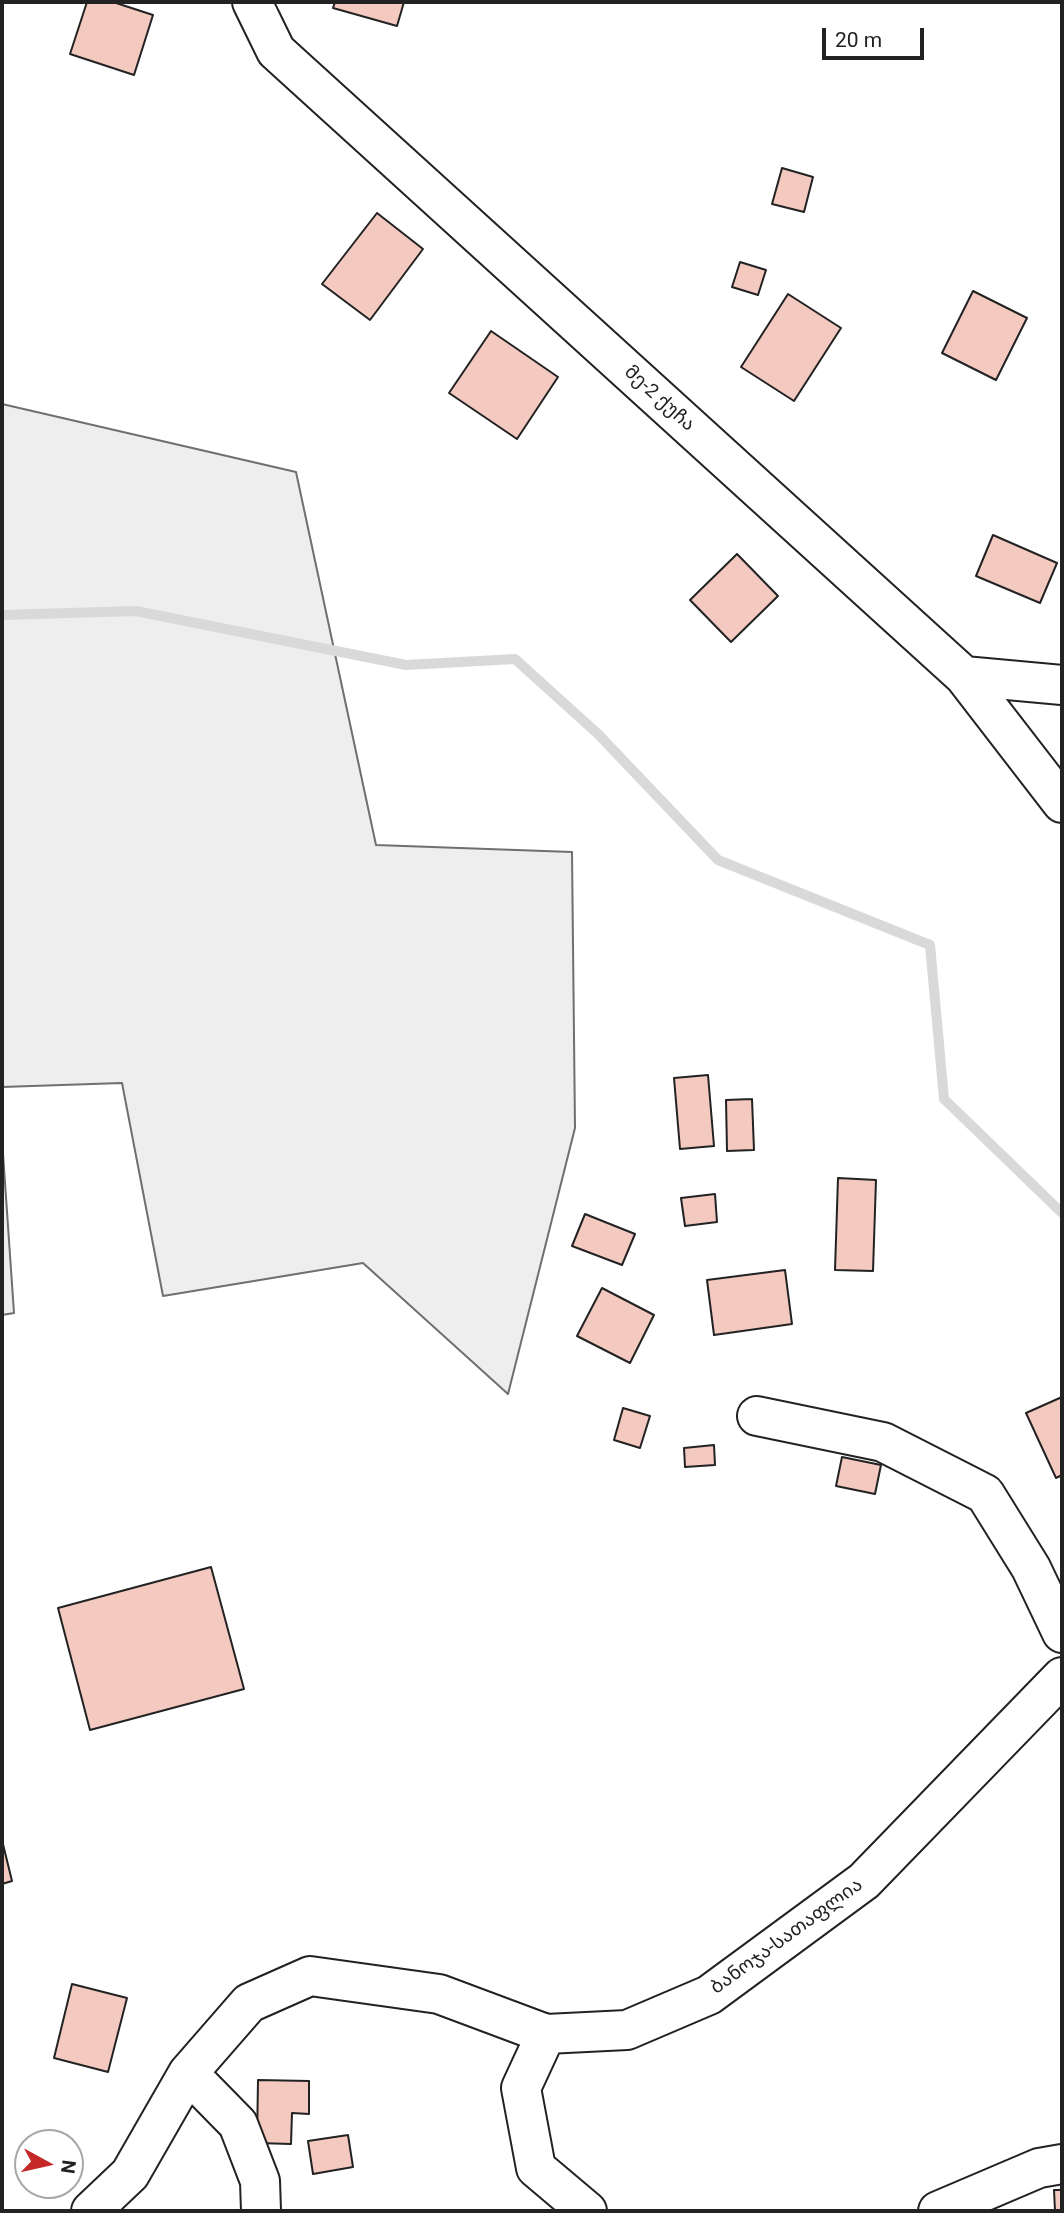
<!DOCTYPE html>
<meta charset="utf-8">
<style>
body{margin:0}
#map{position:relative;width:1064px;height:2213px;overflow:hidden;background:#fff;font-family:Roboto,sans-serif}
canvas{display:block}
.frame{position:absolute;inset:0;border:4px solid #222;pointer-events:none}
.north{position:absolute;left:14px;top:2129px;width:70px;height:70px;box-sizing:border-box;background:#fff;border:2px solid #a7a7a7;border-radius:50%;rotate:98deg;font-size:19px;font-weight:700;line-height:28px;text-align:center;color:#222}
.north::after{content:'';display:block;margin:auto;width:24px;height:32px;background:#c62828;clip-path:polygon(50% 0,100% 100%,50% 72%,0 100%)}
.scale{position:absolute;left:822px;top:28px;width:102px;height:32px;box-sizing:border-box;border:4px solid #222;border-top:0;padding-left:9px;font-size:21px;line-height:24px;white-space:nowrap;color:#222;-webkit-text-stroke:5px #fff;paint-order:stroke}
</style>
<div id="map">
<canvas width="1064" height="2213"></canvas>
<div class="frame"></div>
<div class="north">N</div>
<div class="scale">20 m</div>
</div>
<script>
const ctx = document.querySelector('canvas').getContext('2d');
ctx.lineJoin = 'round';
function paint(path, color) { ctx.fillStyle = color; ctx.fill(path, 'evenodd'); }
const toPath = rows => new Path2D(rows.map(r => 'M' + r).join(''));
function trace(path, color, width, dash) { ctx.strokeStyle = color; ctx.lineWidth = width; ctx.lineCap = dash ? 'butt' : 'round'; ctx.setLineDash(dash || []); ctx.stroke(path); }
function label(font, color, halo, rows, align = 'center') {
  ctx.font = font + ' Roboto,"Noto Sans Georgian",sans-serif'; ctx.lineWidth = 5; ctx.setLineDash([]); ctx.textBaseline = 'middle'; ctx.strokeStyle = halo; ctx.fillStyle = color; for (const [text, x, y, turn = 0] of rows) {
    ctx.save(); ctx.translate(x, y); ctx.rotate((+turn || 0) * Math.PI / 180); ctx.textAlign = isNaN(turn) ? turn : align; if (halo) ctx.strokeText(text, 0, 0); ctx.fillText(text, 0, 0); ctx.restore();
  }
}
const green = toPath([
 [2,404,296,472,376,845,572,852,575,1128,508,1394,363,1263,163,1296,122,1083,2,1087,2,404],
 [2,1139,14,1313,2,1315,2,1139]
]);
paint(green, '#eee');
trace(green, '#6f6f6f', 2);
trace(toPath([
 [2,615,136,611,406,665,515,659,598,734,718,860,930,945,944,1099,1062,1213]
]), '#d9d9d9', 10);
const building = toPath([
 [87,2,113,2,153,15,134,75,70,54,87,2],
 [335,2,404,2,397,26,333,8,335,2],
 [782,168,813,177,804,212,772,204,782,168],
 [377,213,423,249,370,320,322,284,377,213],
 [740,262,766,270,758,295,732,287,740,262],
 [973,291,1027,318,996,380,942,353,973,291],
 [788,294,841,328,794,401,741,367,788,294],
 [491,331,558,377,517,439,449,393,491,331],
 [993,535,1057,563,1040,603,976,576,993,535],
 [737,554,778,596,731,642,690,600,737,554],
 [708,1075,714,1146,680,1149,674,1078,708,1075],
 [752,1099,754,1150,727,1151,726,1100,752,1099],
 [838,1178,876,1180,873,1271,835,1270,838,1178],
 [715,1194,717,1222,685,1226,681,1198,715,1194],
 [585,1214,635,1234,622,1265,572,1246,585,1214],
 [785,1270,792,1324,714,1335,707,1280,785,1270],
 [602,1288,654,1315,630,1363,577,1336,602,1288],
 [1062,1397,1062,1475,1056,1478,1026,1413,1062,1397],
 [623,1408,650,1416,640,1448,614,1440,623,1408],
 [714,1445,715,1465,685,1467,684,1448,714,1445],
 [842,1457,881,1465,875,1494,836,1486,842,1457],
 [211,1567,244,1689,90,1730,58,1608,211,1567],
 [2,1840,12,1881,2,1884,2,1840],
 [72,1984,127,1998,108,2072,54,2058,72,1984],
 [258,2080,309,2081,309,2114,292,2113,291,2144,257,2143,258,2080],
 [348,2135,353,2167,313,2174,308,2141,348,2135],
 [1054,2190,1062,2190,1062,2211,1055,2211,1054,2190]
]);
paint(building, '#f3c9c0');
trace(building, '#222', 2);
const minor = toPath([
 [252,2,276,51,964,676,1062,803],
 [964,676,1062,685],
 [757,1416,883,1442,985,1494,1031,1568,1062,1633],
 [546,2034,521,2088,536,2168,587,2211],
 [188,2073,238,2124,260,2181,261,2211],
 [91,2211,130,2174,188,2073,249,2003,310,1976,439,1994,546,2034,627,2030,709,1995,864,1881,1062,1677],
 [938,2211,1039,2168,1062,2164]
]);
trace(minor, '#222', 42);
trace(minor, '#fff', 38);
label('19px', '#222', '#fff', [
 ["მე-2 ქუჩა",659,399,42],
 ["ბანოჯა-სათაფლია",787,1937,-36]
]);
</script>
